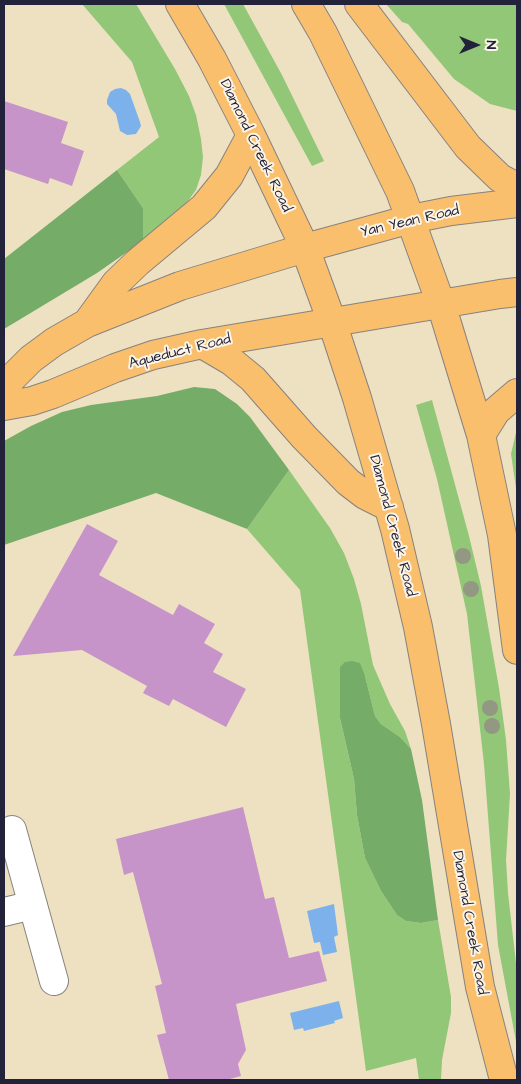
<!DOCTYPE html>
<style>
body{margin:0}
#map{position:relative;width:521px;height:1084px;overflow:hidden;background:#eee1c1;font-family:"Architects Daughter",sans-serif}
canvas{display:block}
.frame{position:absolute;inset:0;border:5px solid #22223b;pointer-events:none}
.north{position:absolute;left:451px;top:20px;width:50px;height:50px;-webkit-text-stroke:4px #fcf5e5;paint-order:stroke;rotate:90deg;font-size:14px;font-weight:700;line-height:20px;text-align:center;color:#22223b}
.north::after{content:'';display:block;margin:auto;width:18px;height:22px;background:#22223b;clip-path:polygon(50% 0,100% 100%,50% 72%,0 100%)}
</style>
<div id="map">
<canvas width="521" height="1084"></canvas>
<div class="frame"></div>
<div class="north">N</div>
</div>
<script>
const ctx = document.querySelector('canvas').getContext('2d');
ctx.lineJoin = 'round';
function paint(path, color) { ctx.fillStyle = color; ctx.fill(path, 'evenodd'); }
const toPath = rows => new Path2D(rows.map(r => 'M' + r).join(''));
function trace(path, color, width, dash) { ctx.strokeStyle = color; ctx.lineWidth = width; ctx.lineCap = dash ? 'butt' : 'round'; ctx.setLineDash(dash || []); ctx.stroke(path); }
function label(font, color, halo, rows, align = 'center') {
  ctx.font = font + ' "Architects Daughter",sans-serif'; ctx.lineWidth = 4; ctx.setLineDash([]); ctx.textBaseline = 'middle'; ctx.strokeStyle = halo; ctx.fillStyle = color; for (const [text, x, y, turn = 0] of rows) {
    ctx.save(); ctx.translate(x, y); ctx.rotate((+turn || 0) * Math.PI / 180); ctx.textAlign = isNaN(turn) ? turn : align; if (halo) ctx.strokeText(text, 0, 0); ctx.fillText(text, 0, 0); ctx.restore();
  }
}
paint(toPath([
 [82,4,136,4,175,69,189,96,196,115,201,139,203,157,201,175,196,190,188,201,174,216,143,241,143,208,117,170,159,137,132,62],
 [224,4,243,4,282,75,324,161,312,166],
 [386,4,517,4,517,111,490,104,454,79,408,24,402,22],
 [432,400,469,536,481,586,499,688,506,740,510,794,506,860,508,893,517,972,517,1047,498,945,484,764,467,614,437,479,416,405],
 [517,428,517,495,511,454],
 [289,470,330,528,344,553,354,579,361,604,373,665,390,704,405,731,411,749,400,737,381,724,375,716,365,676,340,718,354,779,357,815,365,858,381,891,397,915,406,921,421,923,438,920,451,997,451,1013,442,1060,441,1080,419,1080,416,1058,366,1071,300,590,247,529]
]), '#92c778');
paint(toPath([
 [117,170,143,208,143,241,97,273,4,329,4,259],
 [194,387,215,389,237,404,250,417,289,470,247,529,156,493,4,545,4,441,31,426,62,412,91,405,157,396],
 [352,661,360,663,365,676,375,716,381,724,400,737,411,749,422,800,438,920,421,923,406,921,397,915,381,891,365,858,357,815,354,779,340,718,340,667,345,662]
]), '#75ac68');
paint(toPath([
 [121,88,126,90,130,94,140,122,141,126,136,134,127,135,120,131,116,114,107,104,107,100,110,92,115,89],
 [334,904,338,935,334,937,337,952,323,955,320,942,314,943,307,911],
 [339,1001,343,1018,334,1021,335,1023,304,1031,303,1028,294,1030,290,1013]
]), '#7db1eb');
paint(toPath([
 [4,101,68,122,61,143,84,151,72,186,50,178,48,184,4,169],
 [87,524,118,541,99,575,173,615,179,604,215,624,204,643,223,654,213,672,246,689,226,727,173,699,169,706,143,693,147,686,82,650,13,656],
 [243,807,265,899,274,897,289,958,319,951,327,981,236,1004,246,1050,238,1064,241,1076,226,1080,169,1080,157,1035,166,1033,155,986,162,984,133,872,124,875,116,839]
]), '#c794ca');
const minor = toPath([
 [12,830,54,981],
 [4,912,33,905]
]);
const major = toPath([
 [180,4,212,59,251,135,305,248,332,322,357,398,395,529,418,627,436,724,480,987,504,1080],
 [306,4,323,33,400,191,441,304,481,435,502,535,517,650],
 [359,4,468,147,500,178,517,187],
 [87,323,116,283,138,262,204,207,229,176,251,135],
 [202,344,231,361,253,379,304,437,348,482,365,495,389,507],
 [4,389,12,378,31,359,54,342,87,323,180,286,305,248,411,219,451,211,517,203],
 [4,406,32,401,53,394,115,368,153,355,202,344,500,294,517,292],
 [481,435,496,411,517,393]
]);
trace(minor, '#88827e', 30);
trace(major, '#88827e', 30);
trace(minor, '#fff', 28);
trace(major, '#f9bf6d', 28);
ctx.fillStyle = '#939883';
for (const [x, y] of [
 [463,556],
 [471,589],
 [490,708],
 [492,726]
]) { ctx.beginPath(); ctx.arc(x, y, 8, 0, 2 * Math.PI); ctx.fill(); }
label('15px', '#22223b', '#fcf5e5', [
 ["Diamond Creek Road",255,146,64],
 ["Yan Yean Road",410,222,-13],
 ["Aqueduct Road",180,352,-14],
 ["Diamond Creek Road",392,526,75],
 ["Diamond Creek Road",469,923,80]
]);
</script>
